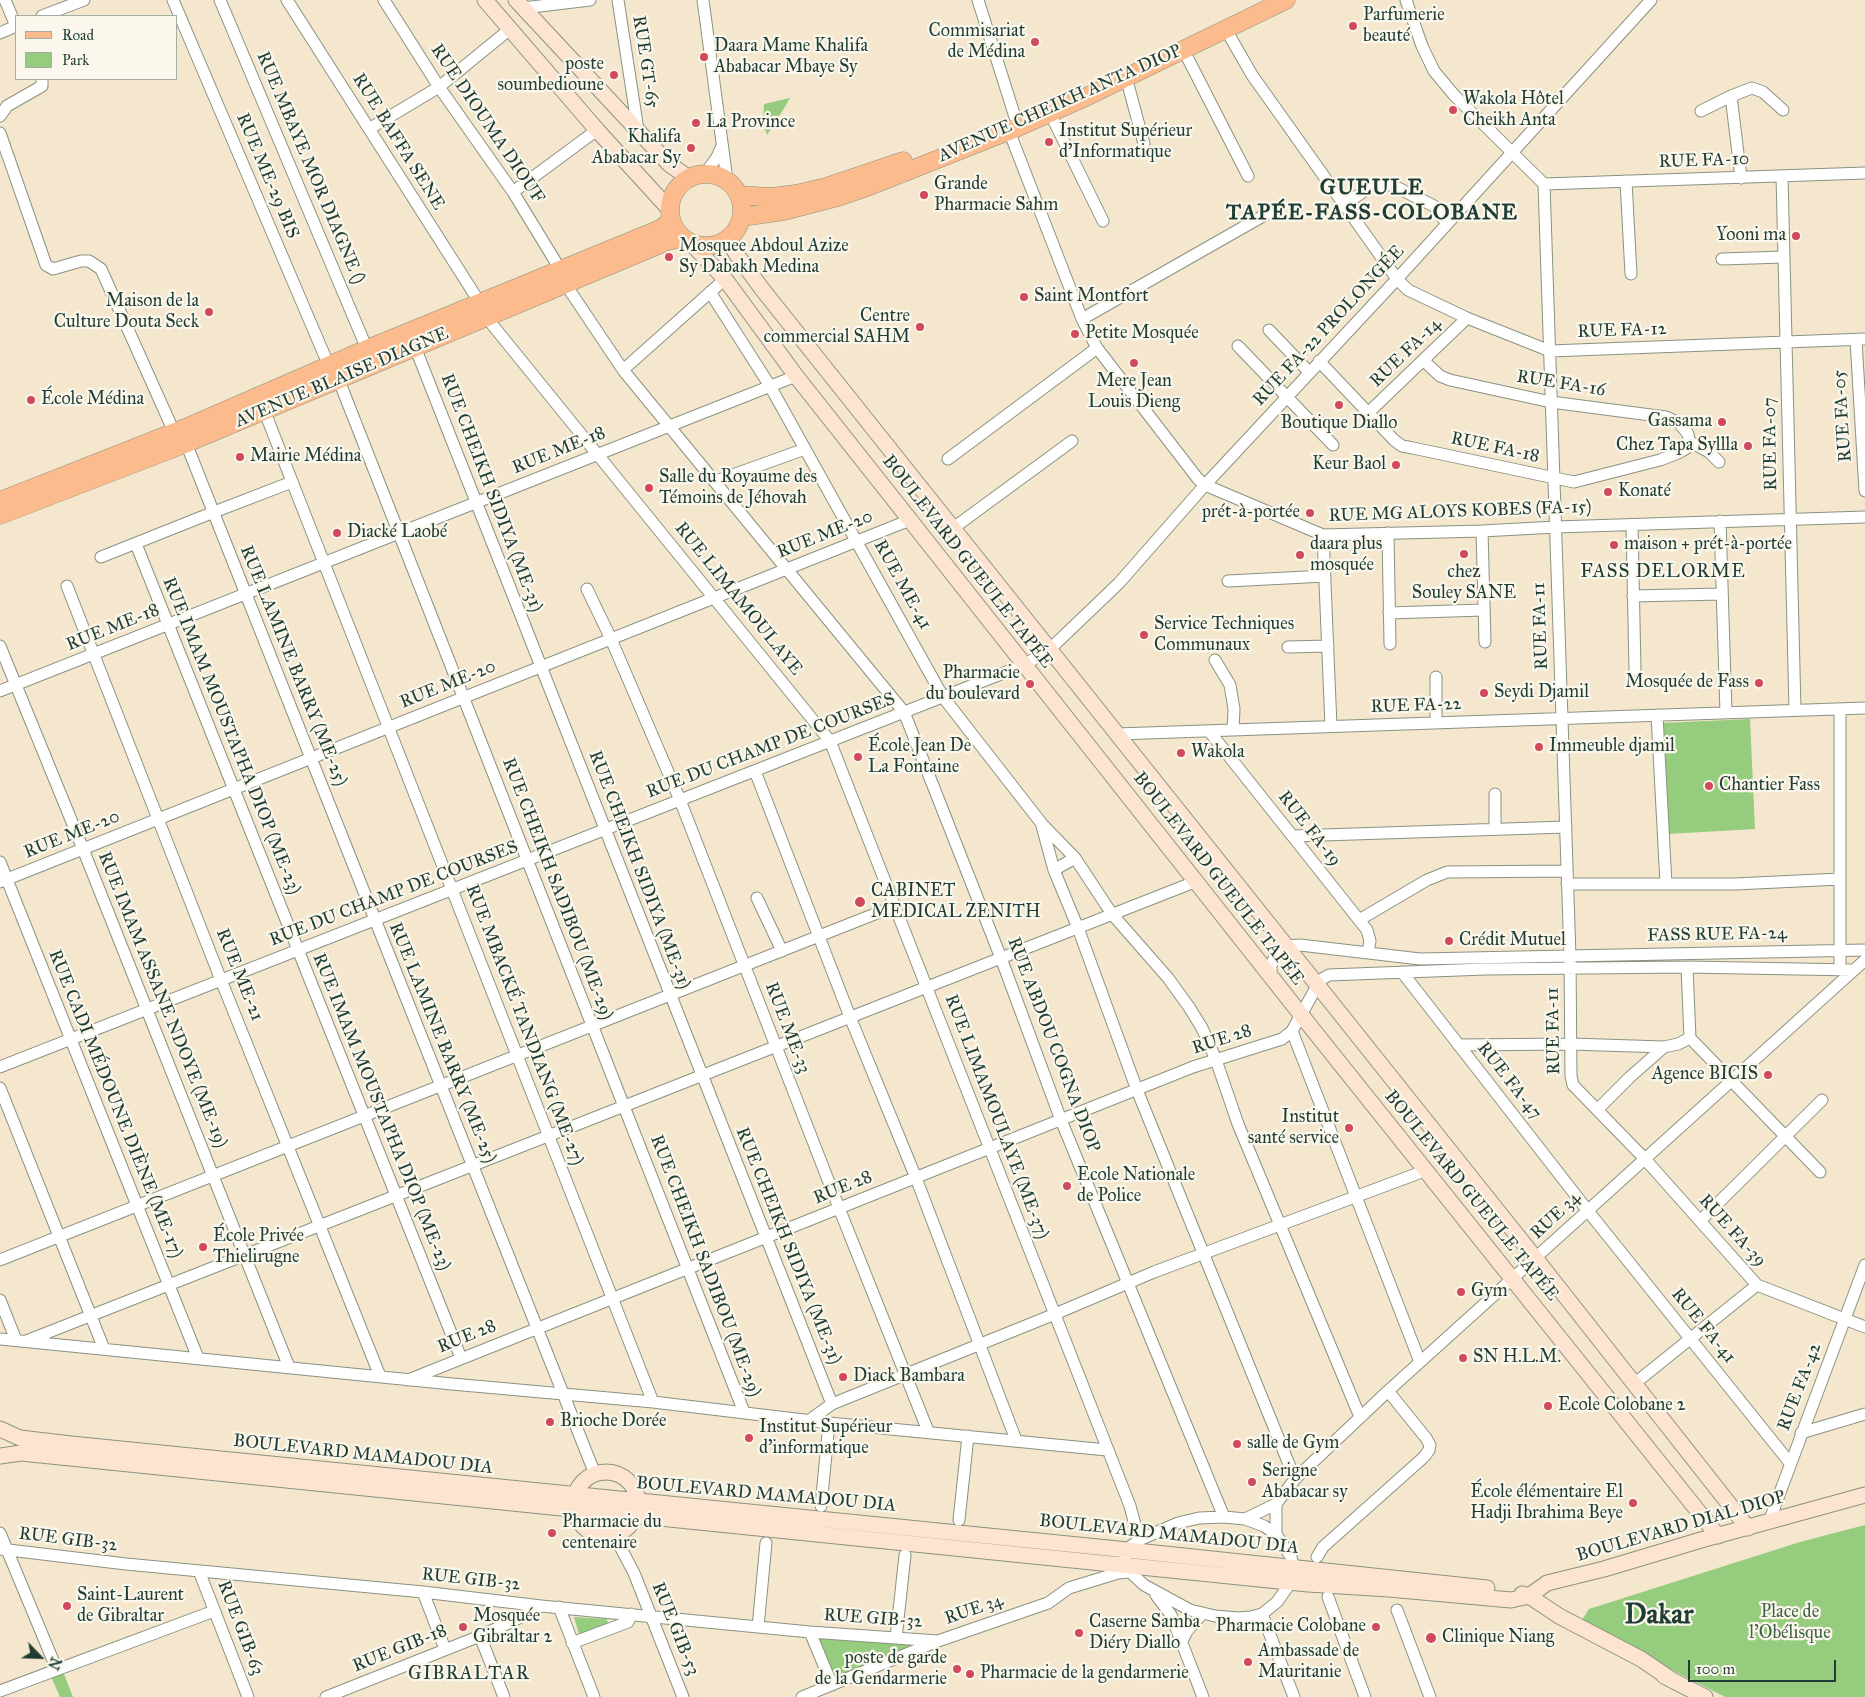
<!DOCTYPE html>
<meta charset="utf-8">
<style>
body{margin:0}
#map{position:relative;width:1865px;height:1697px;overflow:hidden;background:#f4e7ce;font-family:"IM FELL Great Primer",serif}
canvas{display:block}
.legend{position:absolute;left:15px;top:15px;width:162px;height:65px;box-sizing:border-box;background:#fbf7ec;border:1px solid #a3ada2;margin:0;padding:6px 9px;list-style:none;font-size:15px;color:#1f3d34}
.legend li{display:flex;align-items:center;gap:10px;height:25px}
.legend b{width:25px;border:1px solid #a3ada2}
.north{position:absolute;left:15px;top:1632px;width:50px;height:50px;-webkit-text-stroke:4px #fbf7ec;paint-order:stroke;rotate:114deg;font-size:14px;font-weight:700;line-height:20px;text-align:center;color:#1f3d34}
.north::after{content:'';display:block;margin:auto;width:18px;height:22px;background:#1f3d34;clip-path:polygon(50% 0,100% 100%,50% 72%,0 100%)}
.scale{position:absolute;left:1688px;top:1660px;width:148px;height:22px;box-sizing:border-box;border:2px solid #1f3d34;border-top:0;padding-left:6px;font-size:15px;line-height:18px;white-space:nowrap;color:#1f3d34;-webkit-text-stroke:4px #fbf7ec;paint-order:stroke}
</style>
<div id="map">
<canvas width="1865" height="1697"></canvas>
<ul class="legend">
<li><b style="height:6px;background:#fbbb8c"></b>Road</li>
<li><b style="height:14px;background:#96cc7e"></b>Park</li>
</ul>
<div class="north">N</div>
<div class="scale">100 m</div>
</div>
<script>
const ctx = document.querySelector('canvas').getContext('2d');
ctx.lineJoin = 'round';
function paint(path, color) { ctx.fillStyle = color; ctx.fill(path, 'evenodd'); }
const toPath = rows => new Path2D(rows.map(r => 'M' + r).join(''));
function trace(path, color, width, dash) { ctx.strokeStyle = color; ctx.lineWidth = width; ctx.lineCap = dash ? 'butt' : 'round'; ctx.setLineDash(dash || []); ctx.stroke(path); }
function label(font, color, halo, rows, align = 'center') {
  ctx.font = font + ' "IM FELL Great Primer",serif'; ctx.lineWidth = 4.5; ctx.setLineDash([]); ctx.textBaseline = 'middle'; ctx.strokeStyle = halo; ctx.fillStyle = color; for (const [text, x, y, turn = 0] of rows) {
    ctx.save(); ctx.translate(x, y); ctx.rotate((+turn || 0) * Math.PI / 180); ctx.textAlign = isNaN(turn) ? turn : align; if (halo) ctx.strokeText(text, 0, 0); ctx.fillText(text, 0, 0); ctx.restore();
  }
}
paint(toPath([
 [790,98,783,110,767,135,763,124,764,104],
 [1750,719,1755,829,1667,834,1662,723],
 [1865,1525,1865,1697,1725,1697,1580,1623,1589,1609,1800,1542],
 [574,1617,607,1619,608,1624,579,1634],
 [818,1638,917,1644,836,1679],
 [62,1669,73,1697,60,1697,50,1674]
]), '#96cc7e');
const street = toPath([
 [173,0,329,366],
 [220,0,367,349],
 [287,0,480,303,486,317,830,741,1130,1506,1139,1540],
 [384,0,439,87,513,192,560,269,566,285,623,370,904,712,1001,958,1061,1120,1224,1517],
 [618,0,638,130],
 [703,0,727,180],
 [978,0,1015,117],
 [1406,0,1422,46,1434,71,1454,95,1544,184],
 [523,8,590,0],
 [42,16,84,0],
 [1225,28,1252,75,1397,279,1408,290,1467,318,1550,351,1865,339],
 [0,33,16,26,5,0],
 [1183,49,1248,176],
 [1126,77,1144,144],
 [1731,96,1741,178],
 [1701,111,1731,96,1752,88,1763,92,1783,110],
 [1050,113,1103,221],
 [0,116,7,106,42,86,42,79],
 [369,129,439,87,510,29],
 [1009,131,1082,319,1097,348,1198,479,1205,485,1323,535,1482,531,1556,527,1865,517],
 [0,133,46,265,53,269,81,261,89,261,101,269,174,432],
 [705,174,717,157,722,146],
 [1782,176,1795,710],
 [1626,181,1631,274],
 [1544,184,1570,956,1571,1076,1573,1085,1644,1158,1757,1285,1865,1327],
 [1544,184,1865,173],
 [513,192,597,130],
 [1344,205,1373,185,1392,185,1434,206,1447,224],
 [1722,259,1784,257],
 [710,292,770,386,943,697,1042,824,1075,858,1112,914,1168,978,1189,1007,1202,1028,1216,1060,1238,1124,1360,1417],
 [1082,319,1270,212],
 [1269,330,1309,372],
 [1856,340,1865,491],
 [1238,346,1333,445],
 [415,347,832,1404],
 [1319,361,1394,440,1402,446,1413,448,1574,482,1660,460,1678,453,1687,448,1689,441,1688,434,1679,423,1666,417,1551,402,1450,380,1440,376,1423,360],
 [623,370,725,279],
 [338,378,744,1412],
 [264,410,653,1402],
 [1368,413,1467,318],
 [184,438,595,1474],
 [1689,441,1709,452,1719,462],
 [948,459,1097,348],
 [716,481,805,449],
 [1720,521,1726,713],
 [1632,525,1635,670],
 [952,529,1072,441],
 [1482,531,1485,642],
 [1388,533,1390,644],
 [1323,535,1331,726],
 [136,544,461,1358],
 [101,557,214,512,292,482],
 [1228,581,1325,576],
 [67,586,221,980,380,1376],
 [587,589,611,639,680,800,839,1208,928,1431],
 [1633,596,1721,594],
 [1389,613,1483,610],
 [0,646,83,849,289,1367],
 [1288,647,1328,646],
 [1215,660,1230,685,1234,709,1233,730],
 [1436,677,1436,723],
 [0,691,796,376],
 [1840,709,1840,969],
 [1657,715,1666,884],
 [1209,731,1367,930,1370,941,1368,953],
 [1117,734,1865,708],
 [755,771,850,1017,916,1178,1016,1440],
 [1495,794,1495,829],
 [1042,826,1054,870,1078,928,1137,1090,1295,1479],
 [1293,836,1566,827],
 [0,862,198,1358],
 [1054,870,1075,858],
 [0,882,910,520],
 [1567,884,1735,884,1840,879],
 [757,898,782,951],
 [1359,920,1427,880,1447,872,1567,871],
 [1687,967,1690,1038,1820,1172],
 [1402,972,1588,1211,1790,1463],
 [1271,975,1271,965,1279,949,1286,946,1300,945,1420,959,1865,950],
 [1292,1031,1420,1362],
 [1458,1045,1571,1044,1664,1047,1678,1044,1690,1038],
 [0,1067,1024,665,1049,650,1119,583,1205,485,1397,279,1651,0],
 [0,1088,104,1349],
 [1598,1109,1630,1077,1664,1047],
 [1700,1221,1822,1100],
 [0,1260,895,906],
 [0,1300,16,1340],
 [0,1339,452,1384,653,1402,829,1423,1107,1450],
 [26,1341,1197,881],
 [408,1380,1193,1067,1282,1039,1292,1031,1317,986,1322,979,1329,975,1485,969,1687,967,1854,970],
 [1634,1384,1757,1285],
 [811,1419,832,1404,1055,1314,1154,1272,1427,1170],
 [1801,1433,1865,1414],
 [821,1506,829,1423],
 [1224,1517,1245,1519,1264,1526,1276,1534,1291,1557,1293,1566,1291,1582,1277,1602,1262,1614,1251,1617,1238,1618,1215,1616,1190,1610,1144,1585,1126,1568,1125,1557,1126,1550,1139,1540,1178,1523,1199,1518,1224,1517],
 [1245,1519,1276,1504],
 [959,1520,968,1436],
 [1769,1522,1865,1265],
 [0,1533,57,1670],
 [1276,1534,1276,1504,1295,1479,1388,1391,1865,960],
 [614,1535,634,1573,683,1697],
 [0,1549,126,1564,423,1592,541,1606,810,1632,938,1641],
 [1317,1557,1323,1547,1424,1457,1429,1450,1430,1445,1426,1438,1388,1391],
 [199,1571,248,1697],
 [423,1592,445,1649],
 [1156,1595,1171,1615,1203,1697],
 [1328,1597,1365,1697],
 [559,1607,594,1697],
 [1397,1610,1430,1697],
 [1262,1614,1294,1697],
 [758,1627,766,1543],
 [810,1632,832,1685],
 [480,1636,504,1697],
 [896,1638,905,1555],
 [1182,1641,1187,1631,1202,1614],
 [572,1643,628,1622,631,1614],
 [0,1691,214,1611],
 [326,1697,480,1636,511,1622,541,1606],
 [802,1697,938,1641,1048,1603,1069,1588,1118,1573,1130,1572]
]);
const secondary = toPath([
 [485,0,597,130,670,210],
 [516,0,669,164,689,178],
 [728,239,737,255,762,289,1536,1259,1748,1528],
 [692,244,725,279,796,376,910,520,1310,1026,1718,1536],
 [0,1429,20,1438,71,1444,1108,1548,1487,1588],
 [0,1456,21,1453,1308,1584,1389,1589,1511,1600,1529,1596,1547,1583,1604,1569,1701,1540,1865,1495],
 '574 1504a32 32 0 1 1 64 0a32 32 0 1 1-64 0Z',
 [1522,1594,1529,1596,1559,1616,1641,1659,1672,1680],
 [1664,1676,1705,1697]
]);
const primary = toPath([
 '670 210a36 36 0 1 1 72 0a36 36 0 1 1-72 0Z',
 [739,195,771,197,796,194,826,187,903,161],
 [742,217,784,211,838,197,870,186,1009,131,1088,96,1286,0],
 [0,501,190,426,367,349,660,229,671,221],
 [0,515,187,443,668,241,682,238]
]);
trace(street, '#8a9281', 13);
trace(secondary, '#8a9281', 17);
trace(primary, '#8a9281', 19);
trace(street, '#fff', 11);
trace(secondary, '#fde4d1', 15);
trace(primary, '#fbbb8c', 18);
for (const [x, y, r, color] of [
 [1353,26,5,"#d1495b"],
 [1035,42,5,"#d1495b"],
 [704,57,5,"#d1495b"],
 [614,75,5,"#d1495b"],
 [1453,110,5,"#d1495b"],
 [696,123,5,"#d1495b"],
 [1049,142,5,"#d1495b"],
 [691,148,5,"#d1495b"],
 [924,195,5,"#d1495b"],
 [1796,236,5,"#d1495b"],
 [669,257,5,"#d1495b"],
 [1024,297,5,"#d1495b"],
 [209,312,5,"#d1495b"],
 [920,327,5,"#d1495b"],
 [1075,334,5,"#d1495b"],
 [1134,363,5,"#d1495b"],
 [31,400,5,"#d1495b"],
 [1339,405,5,"#d1495b"],
 [1722,422,5,"#d1495b"],
 [1748,446,5,"#d1495b"],
 [240,457,5,"#d1495b"],
 [1396,465,5,"#d1495b"],
 [649,488,5,"#d1495b"],
 [1608,492,5,"#d1495b"],
 [1310,513,5,"#d1495b"],
 [337,533,5,"#d1495b"],
 [1614,545,5,"#d1495b"],
 [1464,554,5,"#d1495b"],
 [1300,555,5,"#d1495b"],
 [1144,635,5,"#d1495b"],
 [1759,683,5,"#d1495b"],
 [1030,684,5,"#d1495b"],
 [1484,693,5,"#d1495b"],
 [1539,747,5,"#d1495b"],
 [1181,753,5,"#d1495b"],
 [858,757,5,"#d1495b"],
 [1709,786,5,"#d1495b"],
 [860,902,6,"#d1495b"],
 [1449,941,5,"#d1495b"],
 [1768,1075,5,"#d1495b"],
 [1349,1128,5,"#d1495b"],
 [1067,1186,5,"#d1495b"],
 [203,1247,5,"#d1495b"],
 [1461,1292,5,"#d1495b"],
 [1463,1358,5,"#d1495b"],
 [843,1377,5,"#d1495b"],
 [1548,1406,5,"#d1495b"],
 [550,1422,5,"#d1495b"],
 [749,1438,5,"#d1495b"],
 [1237,1444,5,"#d1495b"],
 [1252,1482,5,"#d1495b"],
 [1633,1503,5,"#d1495b"],
 [552,1533,5,"#d1495b"],
 [67,1606,5,"#d1495b"],
 [463,1627,5,"#d1495b"],
 [1376,1627,5,"#d1495b"],
 [1079,1633,5,"#d1495b"],
 [1431,1638,6,"#d1495b"],
 [1248,1662,5,"#d1495b"],
 [957,1669,5,"#d1495b"],
 [970,1674,5,"#d1495b"]
]) { const dot = new Path2D(); dot.arc(x, y, r, 0, 2 * Math.PI); ctx.fillStyle = color; ctx.fill(dot); trace(dot, '#fbf7ec', 2); }
label('18px', '#1f3d34', '#fbf7ec', [
 ["Parfumerie",1363,16],
 ["beauté",1363,37],
 ["Commisariat",1025,32,"right"],
 ["de Médina",1025,53,"right"],
 ["Daara Mame Khalifa",714,47],
 ["Ababacar Mbaye Sy",714,68],
 ["poste",604,65,"right"],
 ["soumbedioune",604,86,"right"],
 ["Wakola Hôtel",1463,100],
 ["Cheikh Anta",1463,121],
 ["La Province",706,123],
 ["Institut Supérieur",1059,132],
 ["d'Informatique",1059,153],
 ["Khalifa",681,138,"right"],
 ["Ababacar Sy",681,159,"right"],
 ["Grande",934,185],
 ["Pharmacie Sahm",934,206],
 ["Yooni ma",1786,236,"right"],
 ["Mosquee Abdoul Azize",679,247],
 ["Sy Dabakh Medina",679,268],
 ["Saint Montfort",1034,297],
 ["Maison de la",199,302,"right"],
 ["Culture Douta Seck",199,323,"right"],
 ["Centre",910,317,"right"],
 ["commercial SAHM",910,338,"right"],
 ["Petite Mosquée",1085,334],
 ["Mere Jean",1134,382,"center"],
 ["Louis Dieng",1134,403,"center"],
 ["École Médina",41,400],
 ["Gassama",1712,422,"right"],
 ["Boutique Diallo",1339,424,"center"],
 ["Chez Tapa Syllla",1738,446,"right"],
 ["Mairie Médina",250,457],
 ["Keur Baol",1386,465,"right"],
 ["Salle du Royaume des",659,478],
 ["Témoins de Jéhovah",659,499],
 ["Konaté",1618,492],
 ["prét-à-portée",1300,513,"right"],
 ["Diacké Laobé",347,533],
 ["daara plus",1310,545],
 ["mosquée",1310,566],
 ["maison + prét-à-portée",1624,545],
 ["chez",1464,573,"center"],
 ["Souley SANE",1464,594,"center"],
 ["Service Techniques",1154,625],
 ["Communaux",1154,646],
 ["Pharmacie",1020,674,"right"],
 ["du boulevard",1020,695,"right"],
 ["Mosquée de Fass",1749,683,"right"],
 ["Seydi Djamil",1494,693],
 ["École Jean De",868,747],
 ["La Fontaine",868,768],
 ["Immeuble djamil",1549,747],
 ["Wakola",1191,753],
 ["Chantier Fass",1719,786],
 ["CABINET",871,892],
 ["MEDICAL ZENITH",871,913],
 ["Crédit Mutuel",1459,941],
 ["Agence BICIS",1758,1075,"right"],
 ["Institut",1339,1118,"right"],
 ["santé service",1339,1139,"right"],
 ["Ecole Nationale",1077,1176],
 ["de Police",1077,1197],
 ["École Privée",213,1237],
 ["Thielirugne",213,1258],
 ["Gym",1471,1292],
 ["SN H.L.M.",1473,1358],
 ["Diack Bambara",853,1377],
 ["Ecole Colobane 2",1558,1406],
 ["Brioche Dorée",560,1422],
 ["Institut Supérieur",759,1428],
 ["d'informatique",759,1449],
 ["salle de Gym",1247,1444],
 ["Serigne",1262,1472],
 ["Ababacar sy",1262,1493],
 ["École élémentaire El",1623,1493,"right"],
 ["Hadji Ibrahima Beye",1623,1514,"right"],
 ["Pharmacie du",562,1523],
 ["centenaire",562,1544],
 ["Saint-Laurent",77,1596],
 ["de Gibraltar",77,1617],
 ["Mosquée",473,1617],
 ["Gibraltar 2",473,1638],
 ["Caserne Samba",1089,1623],
 ["Diéry Diallo",1089,1644],
 ["Pharmacie Colobane",1366,1627,"right"],
 ["Clinique Niang",1442,1638],
 ["Ambassade de",1258,1652],
 ["Mauritanie",1258,1673],
 ["poste de garde",947,1659,"right"],
 ["de la Gendarmerie",947,1680,"right"],
 ["Pharmacie de la gendarmerie",980,1674]
], 'left');
label('18px', '#1f3d34', '#fbf7ec', [
 ["RUE GT-65",645,62,81],
 ["AVENUE CHEIKH ANTA DIOP",1060,104,-24],
 ["RUE DIOUMA DIOUF",487,124,56],
 ["RUE BAFFA SENE",398,142,58],
 ["RUE FA-10",1704,161,-2],
 ["RUE MBAYE MOR DIAGNE ()",310,168,67],
 ["RUE ME-29 BIS",267,176,67],
 ["RUE FA-22 PROLONGÉE",1329,326,-47],
 ["RUE FA-12",1622,331,-2],
 ["RUE FA-14",1406,353,-44],
 ["AVENUE BLAISE DIAGNE",342,378,-23],
 ["RUE FA-16",1561,384,9],
 ["RUE FA-05",1843,416,-94],
 ["RUE FA-07",1771,444,-91],
 ["RUE FA-18",1495,448,12],
 ["RUE ME-18",559,451,-22],
 ["RUE CHEIKH SIDIYA (ME-31)",491,493,69],
 ["RUE MG ALOYS KOBES (FA-15)",1460,512,-2],
 ["RUE ME-20",825,535,-22],
 ["BOULEVARD GUEULE TAPÉE",967,562,52],
 ["RUE ME-41",902,585,61],
 ["RUE LIMAMOULAYE",738,599,51],
 ["RUE FA-11",1541,626,-92],
 ["RUE ME-18",113,628,-22],
 ["RUE LAMINE BARRY (ME-25)",293,666,68],
 ["RUE ME-20",448,685,-22],
 ["RUE FA-22",1416,706,-2],
 ["RUE IMAM MOUSTAPHA DIOP (ME-23)",231,736,68],
 ["RUE DU CHAMP DE COURSES",771,746,-21],
 ["RUE FA-19",1309,829,52],
 ["RUE ME-20",72,835,-22],
 ["RUE CHEIKH SIDIYA (ME-31)",639,870,69],
 ["BOULEVARD GUEULE TAPÉE",1218,879,52],
 ["RUE CHEIKH SADIBOU (ME-29)",557,889,69],
 ["RUE DU CHAMP DE COURSES",394,894,-21],
 ["FASS RUE FA-24",1717,935,-1],
 ["RUE ME-21",239,975,68],
 ["RUE IMAM ASSANE NDOYE (ME-19)",162,1000,68],
 ["RUE MBACKÉ TANDIANG (ME-27)",524,1025,69],
 ["RUE ME-33",787,1028,69],
 ["RUE FA-11",1554,1031,-91],
 ["RUE 28",1222,1040,-18],
 ["RUE LAMINE BARRY (ME-25)",442,1043,68],
 ["RUE ABDOU COGNA DIOP",1053,1045,69],
 ["RUE FA-47",1509,1081,52],
 ["RUE CADI MÉDOUNE DIÈNE (ME-17)",115,1104,68],
 ["RUE IMAM MOUSTAPHA DIOP (ME-23)",381,1112,68],
 ["RUE LIMAMOULAYE (ME-37)",996,1117,69],
 ["RUE 28",843,1188,-22],
 ["BOULEVARD GUEULE TAPÉE",1471,1196,51],
 ["RUE 34",1556,1216,-43],
 ["RUE FA-39",1732,1231,48],
 ["RUE CHEIKH SIDIYA (ME-31)",788,1246,68],
 ["RUE CHEIKH SADIBOU (ME-29)",705,1266,69],
 ["RUE FA-41",1703,1326,51],
 ["RUE 28",467,1337,-22],
 ["RUE FA-42",1800,1387,-69],
 ["BOULEVARD MAMADOU DIA",363,1455,6],
 ["BOULEVARD MAMADOU DIA",766,1495,5],
 ["BOULEVARD DIAL DIOP",1681,1527,-16],
 ["BOULEVARD MAMADOU DIA",1169,1535,6],
 ["RUE GIB-32",68,1540,7],
 ["RUE GIB-32",471,1580,6],
 ["RUE 34",974,1610,-19],
 ["RUE GIB-32",873,1619,4],
 ["RUE GIB-63",240,1628,69],
 ["RUE GIB-53",675,1629,68],
 ["RUE GIB-18",400,1649,-22]
]);
label('18px', '#3d6146', '#fbf7ec', [
 ["Place de",1790,1613],
 ["l'Obélisque",1790,1634]
]);
ctx.letterSpacing = '1px';
label('19px', '#1f3d34', '#fbf7ec', [
 ["FASS DELORME",1663,572],
 ["GIBRALTAR",469,1674]
]);
ctx.letterSpacing = '0px';
ctx.letterSpacing = '1px';
label('bold 22px', '#1f3d34', '#fbf7ec', [
 ["GUEULE",1372,189],
 ["TAPÉE-FASS-COLOBANE",1372,214]
]);
ctx.letterSpacing = '0px';
label('bold 28px', '#1f3d34', '#fbf7ec', [
 ["Dakar",1659,1616]
]);
</script>
